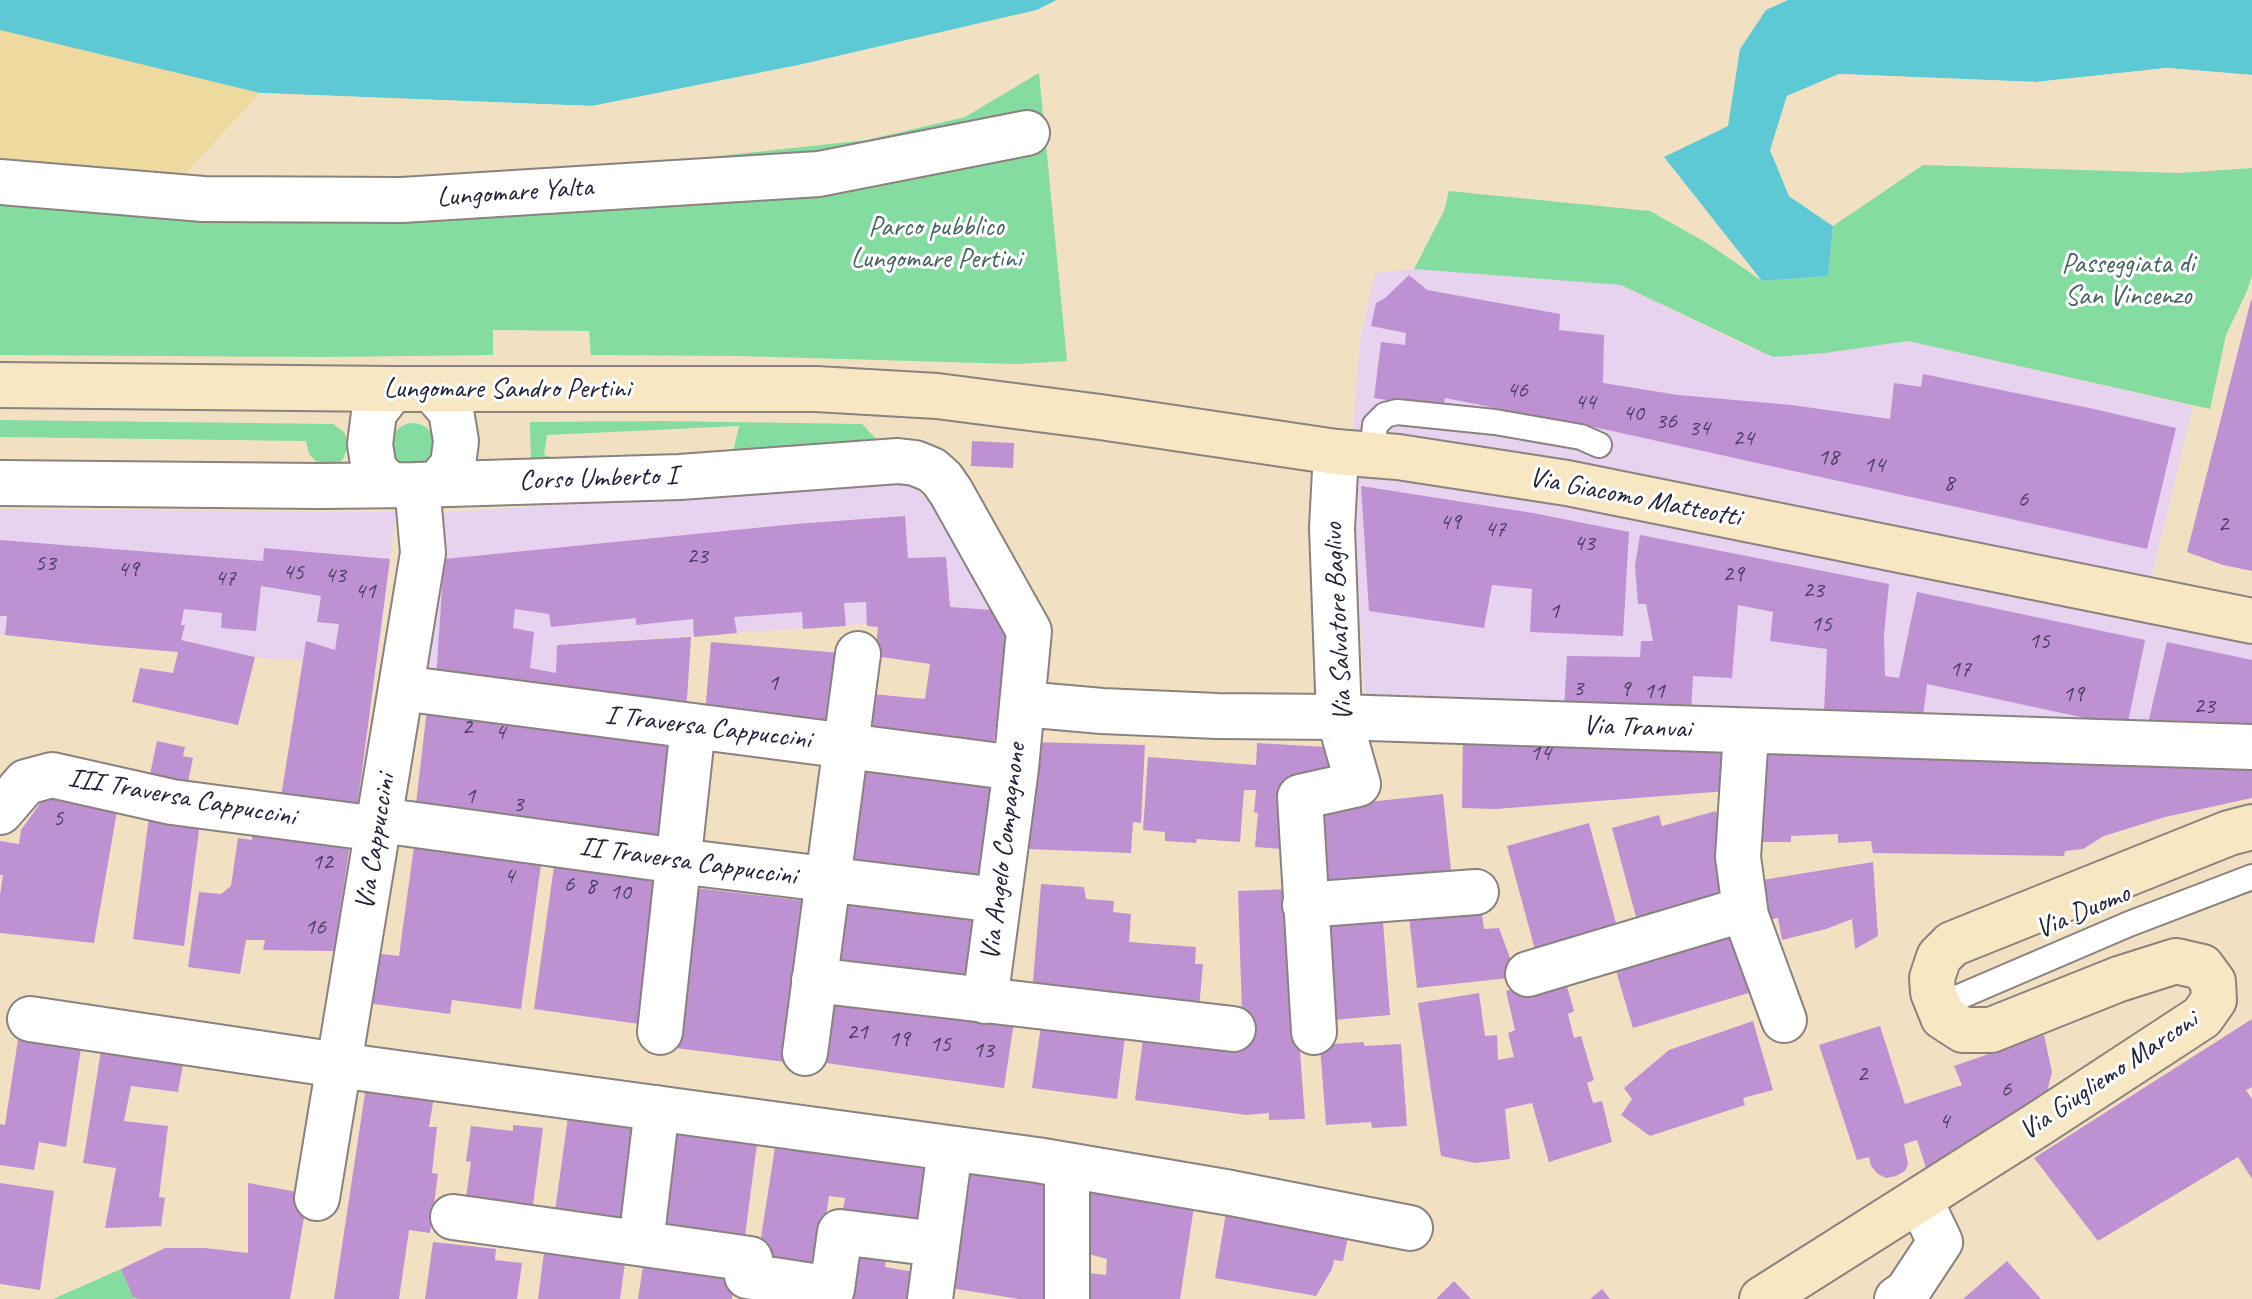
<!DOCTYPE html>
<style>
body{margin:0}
canvas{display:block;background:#f1e1c2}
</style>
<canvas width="2252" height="1299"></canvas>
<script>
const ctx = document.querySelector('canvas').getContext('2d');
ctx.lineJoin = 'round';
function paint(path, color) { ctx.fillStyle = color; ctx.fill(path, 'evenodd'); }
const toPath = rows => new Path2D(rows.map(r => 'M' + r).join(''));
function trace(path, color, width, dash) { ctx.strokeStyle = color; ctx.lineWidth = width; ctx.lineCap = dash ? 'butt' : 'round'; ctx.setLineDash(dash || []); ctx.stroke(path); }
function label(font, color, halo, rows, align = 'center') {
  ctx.font = font + ' Caveat,sans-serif'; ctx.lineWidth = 6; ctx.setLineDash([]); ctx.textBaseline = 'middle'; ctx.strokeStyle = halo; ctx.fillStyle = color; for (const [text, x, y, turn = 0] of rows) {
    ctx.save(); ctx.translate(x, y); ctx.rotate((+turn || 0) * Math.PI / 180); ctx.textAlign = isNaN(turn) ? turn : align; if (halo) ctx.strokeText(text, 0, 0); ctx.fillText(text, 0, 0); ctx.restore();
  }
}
paint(toPath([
 [1414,269,1621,285,1750,348,1825,353,1908,341,2193,406,2141,620,2252,645,2252,736,1366,709,1351,484,1355,403,1360,341,1375,273],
 [910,484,941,512,1010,628,953,638,863,624,558,645,555,702,421,686,443,512],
 [0,509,396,512,377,666,255,657,181,640,178,652,97,645,0,634]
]), '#e7d2ef');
paint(toPath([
 [1039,73,1067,361,1017,364,738,356,591,355,589,331,493,330,493,355,324,357,0,355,0,166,180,179,356,179,434,176,663,162,867,140,965,117],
 [1923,165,2179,173,2252,168,2252,275,2247,291,2226,335,2210,409,1908,341,1825,353,1773,357,1621,285,1414,269,1444,211,1449,191,1650,211,1707,243,1762,281,1828,276,1833,226],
 [0,420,333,424,344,432,349,444,343,459,336,464,326,465,318,463,309,454,306,441,0,437],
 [661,421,862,424,878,441,733,452,739,426,547,435,544,455,555,458,552,463,531,465,530,422],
 '391 445a22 22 0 1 1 44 0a22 22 0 1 1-44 0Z',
 [121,1269,133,1297,141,1299,53,1299]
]), '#85dca0');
paint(toPath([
 [0,30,260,93,180,179,0,166]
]), '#eeda9e');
paint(toPath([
 [0,0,1057,0,1037,10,799,65,592,106,260,93,0,30],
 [1788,0,2252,0,2252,75,2167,68,2036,82,1839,74,1787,96,1771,150,1789,196,1833,226,1828,276,1762,281,1664,157,1728,126,1740,49,1766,10]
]), '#5dc9d4');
paint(toPath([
 [1057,0,1061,0,1059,3,1038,14,800,69,593,110,257,96,260,93,592,106,799,65,1037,10],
 [2167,68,2252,75,2252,79,2167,72,2036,86,1840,78,1790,99,1775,150,1792,193,1836,224,1833,226,1789,196,1770,150,1787,96,1839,74,2036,82]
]), '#f1e1c2');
paint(toPath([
 [1409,275,1427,290,1560,314,1559,330,1604,335,1603,383,1678,395,1792,405,1890,419,1894,383,1921,387,1923,374,2094,409,2176,428,2147,549,1603,429,1445,398,1443,409,1374,398,1381,342,1405,345,1406,333,1371,326,1376,303,1385,298],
 [2251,300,2252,300,2252,571,2223,565,2187,552],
 [972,441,1014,443,1013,468,971,466],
 [1361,486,1533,513,1629,532,1623,636,1530,632,1532,589,1492,585,1484,628,1369,611],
 [905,516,908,558,946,557,950,607,992,610,1009,633,993,748,866,731,872,694,925,699,930,664,875,656,878,627,867,626,866,602,844,603,846,626,803,629,802,612,734,617,737,633,694,637,693,619,636,625,636,618,551,627,549,614,515,609,513,628,534,632,530,668,556,673,557,645,691,637,686,714,436,679,444,559,795,524],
 [1640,535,1889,584,1884,635,1885,676,1899,678,1917,592,2145,640,2127,727,1927,684,1923,717,1824,711,1827,649,1770,641,1773,612,1738,605,1732,678,1693,676,1691,712,1564,710,1567,656,1640,657,1641,641,1653,641,1646,604,1638,604,1635,565],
 [0,540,263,561,264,548,390,559,356,816,279,809,306,641,335,650,339,624,317,622,321,596,261,586,256,631,221,628,222,613,184,609,181,625,185,625,181,640,255,657,238,725,132,702,140,668,173,673,178,652,96,645,5,635,7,616,0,616],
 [711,642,841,653,835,726,705,714],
 [2167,642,2252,660,2252,728,2147,728],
 [428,701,683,731,668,848,415,812],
 [1463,730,1729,740,1727,791,1496,809,1462,808],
 [157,741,185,747,183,756,193,758,185,796,147,788],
 [1031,742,1145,745,1141,823,1133,822,1131,853,1027,849],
 [1257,743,1325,747,1325,754,1336,755,1335,778,1283,849,1255,847,1258,813,1254,812,1256,790,1244,790,1240,842,1197,839,1196,843,1165,841,1165,832,1143,830,1148,757,1256,765],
 [1762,748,2252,759,2252,798,2165,817,2104,836,2083,849,2065,851,2064,856,1873,853,1871,841,1838,843,1838,834,1791,836,1791,842,1758,842],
 [862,760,991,776,977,888,848,871],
 [51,788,119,800,94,943,0,933,0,895,3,875,0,875,0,841,19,844,21,830],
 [1443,794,1452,880,1321,894,1312,808],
 [150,809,201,815,184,946,133,939],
 [1716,811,1727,852,1732,904,1639,928,1612,828,1659,815,1662,826],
 [253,823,351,837,334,951,263,950,265,940,246,940,240,974,188,967,199,892,221,894,231,886,238,838,252,840],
 [1589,823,1619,934,1537,957,1507,846],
 [415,839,542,857,521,1009,452,1000,450,1014,367,1003,373,953,399,956],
 [555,859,660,873,639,1024,534,1009],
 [1873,862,1878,936,1855,949,1852,919,1826,929,1782,940,1778,918,1768,920,1762,880],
 [1041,884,1084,887,1086,899,1114,901,1113,912,1131,914,1129,942,1196,947,1195,964,1203,964,1199,1008,1032,994],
 [696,888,806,901,785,1062,676,1048],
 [1294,889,1298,1025,1305,1119,1269,1120,1269,1113,1246,1115,1135,1100,1144,1031,1243,1044,1238,891],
 [842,897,974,913,965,986,833,970],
 [1480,900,1484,929,1499,928,1517,977,1417,988,1408,907],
 [1382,908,1390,1015,1322,1021,1313,913],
 [1735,924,1755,991,1633,1028,1613,961],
 [1564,976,1574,1011,1568,1014,1574,1038,1581,1036,1594,1080,1587,1083,1593,1103,1602,1101,1612,1142,1549,1162,1532,1103,1505,1109,1510,1159,1475,1163,1441,1156,1418,1003,1479,993,1485,1036,1497,1035,1498,1060,1514,1057,1508,1033,1515,1030,1506,991],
 [835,996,1014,1022,1004,1088,826,1063],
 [2252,1019,2252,1087,2246,1090,2252,1099,2252,1179,2238,1157,2098,1241,2034,1158],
 [1753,1021,1773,1090,1743,1098,1745,1105,1650,1136,1621,1115,1632,1099,1624,1088,1669,1050],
 [1041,1025,1125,1037,1117,1099,1032,1088],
 [20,1026,83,1035,66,1147,39,1142,34,1170,0,1165,0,1124,5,1125],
 [1880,1026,1905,1104,1962,1085,1954,1066,2044,1035,2052,1072,2046,1096,1929,1177,1917,1140,1904,1144,1908,1164,1905,1171,1896,1176,1886,1178,1878,1174,1871,1166,1869,1157,1857,1160,1819,1045],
 [103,1038,185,1053,178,1092,131,1086,124,1121,168,1126,159,1197,165,1198,161,1226,105,1228,116,1168,83,1163],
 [1363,1042,1365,1046,1401,1044,1407,1126,1372,1128,1371,1122,1326,1125,1320,1045],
 [367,1080,435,1090,429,1127,437,1127,432,1173,438,1174,430,1233,409,1230,399,1299,334,1299],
 [569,1110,648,1121,632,1229,554,1218],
 [664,1124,758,1136,745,1236,651,1224],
 [513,1125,543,1128,532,1213,466,1197,471,1162,466,1161,471,1126,513,1131],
 [776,1141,941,1150,930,1229,842,1215,845,1198,829,1196,818,1272,757,1263],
 [959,1165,1055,1178,1054,1299,1019,1299,944,1287],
 [0,1183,54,1191,40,1290,0,1284],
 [248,1183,308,1194,290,1299,141,1299,133,1297,121,1269,165,1248,205,1248,248,1253],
 [1078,1184,1195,1200,1180,1299,1077,1299,1079,1272,1106,1275,1107,1259,1078,1251],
 [1227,1207,1350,1227,1343,1261,1334,1260,1332,1269,1316,1296,1215,1278],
 [433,1242,496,1249,495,1260,522,1263,517,1299,425,1299],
 [545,1245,626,1256,620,1299,538,1299],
 [848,1249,887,1254,885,1267,919,1273,915,1299,841,1299],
 [644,1259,736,1273,732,1299,638,1299],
 [2007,1261,2041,1299,1963,1299],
 [1454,1281,1471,1299,1436,1299],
 [1602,1289,1610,1299,1590,1299]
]), '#be91d3');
const lane = toPath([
 [1372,455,1375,425,1385,415,1397,412,1495,422,1581,437,1599,445],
 [1938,1006,2129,924,2252,877]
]);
const street = toPath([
 [0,182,203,199,402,200,819,174,1027,133],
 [432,389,451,411,456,441,453,465,438,483],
 [0,483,319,486,417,485,680,477,898,461,915,463,932,470,942,479,951,492,1029,631,1016,768,985,1001],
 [390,485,374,470,370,444,374,413,392,389],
 [401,688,1016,768],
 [1023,704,1102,711,1217,716,1339,717,2252,747],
 [1746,732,1738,857,1746,916,1784,1020],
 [0,812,26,782,52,775,172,802,378,829],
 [380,820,678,861,997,900],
 [1305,905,1476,892],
 [1528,974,1745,909],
 [814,980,1233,1029],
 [30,1019,338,1065,1037,1160,1231,1193,1410,1228],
 [660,1032,693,726],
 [1314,1032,1300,797,1358,784,1339,717,1332,528,1336,452],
 [805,1053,858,654],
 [1067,1166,1067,1299],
 [317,1198,423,553,417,485],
 [453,1217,750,1259,747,1276,832,1289,840,1232,937,1244],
 [641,1243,657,1108],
 [930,1299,950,1149],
 [1897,1299,1907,1292,1940,1242,1920,1200]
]);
const secondary = toPath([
 [0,385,392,389,816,389,937,396,1100,417,1336,452,1398,457,1567,483,2252,621],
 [1762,1299,2037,1125,2202,1017,2214,1000,2213,982,2202,967,2176,961,2119,979,1991,1030,1963,1030,1943,1017,1933,992,1932,978,1939,957,1952,944,2229,833,2252,827]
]);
trace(lane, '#8a827e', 28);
trace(street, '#8a827e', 48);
trace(secondary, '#8a827e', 48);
trace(lane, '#fff', 24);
trace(street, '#fff', 44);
trace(secondary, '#f7e8c3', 44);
label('24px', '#493e61', null, [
 ["46",1517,391],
 ["44",1585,403],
 ["40",1633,414],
 ["36",1666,422],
 ["34",1699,429],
 ["24",1743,439],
 ["18",1828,458],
 ["14",1874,466],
 ["8",1949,484],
 ["6",2023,500],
 ["49",1450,523],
 ["2",2223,525],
 ["47",1495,530],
 ["43",1584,544],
 ["23",697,557],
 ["53",45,564],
 ["49",128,570],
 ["45",293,573],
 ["29",1733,575],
 ["43",335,576],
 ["47",225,579],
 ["23",1813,591],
 ["41",365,592],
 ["1",1554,612],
 ["15",1821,625],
 ["15",2039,642],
 ["17",1960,670],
 ["1",773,684],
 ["3",1578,689],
 ["9",1625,690],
 ["11",1654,692],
 ["19",2073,695],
 ["23",2204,707],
 ["2",467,728],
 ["4",500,733],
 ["14",1540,754],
 ["1",470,797],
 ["3",518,805],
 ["5",58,819],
 ["12",322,863],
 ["4",509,877],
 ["6",569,885],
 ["8",591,887],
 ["10",620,893],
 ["16",315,928],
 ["21",857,1033],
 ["19",899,1040],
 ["15",940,1045],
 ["13",983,1051],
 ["2",1862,1075],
 ["6",2006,1090],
 ["4",1944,1122]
]);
label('28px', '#22223b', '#fff', [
 ["Lungomare Yalta",515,193,-4],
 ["Lungomare Sandro Pertini",507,390],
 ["Corso Umberto I",598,479,-2],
 ["Via Giacomo Matteotti",1635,498,11],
 ["Via Salvatore Baglivo",1339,622,-93],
 ["I Traversa Cappuccini",708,728,7],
 ["Via Tranvai",1637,728,2],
 ["III Traversa Cappuccini",182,798,10],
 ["Via Cappuccini",376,842,-81],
 ["Via Angelo Compagnone",1004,852,-83],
 ["II Traversa Cappuccini",688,862,8],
 ["Via Duomo",2083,912,-23],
 ["Via Giugliemo Marconi",2109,1076,-34]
]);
label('28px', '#45635e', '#fff', [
 ["Parco pubblico",936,228],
 ["Lungomare Pertini",936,260],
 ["Passeggiata di",2128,265],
 ["San Vincenzo",2128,297]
]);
</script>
